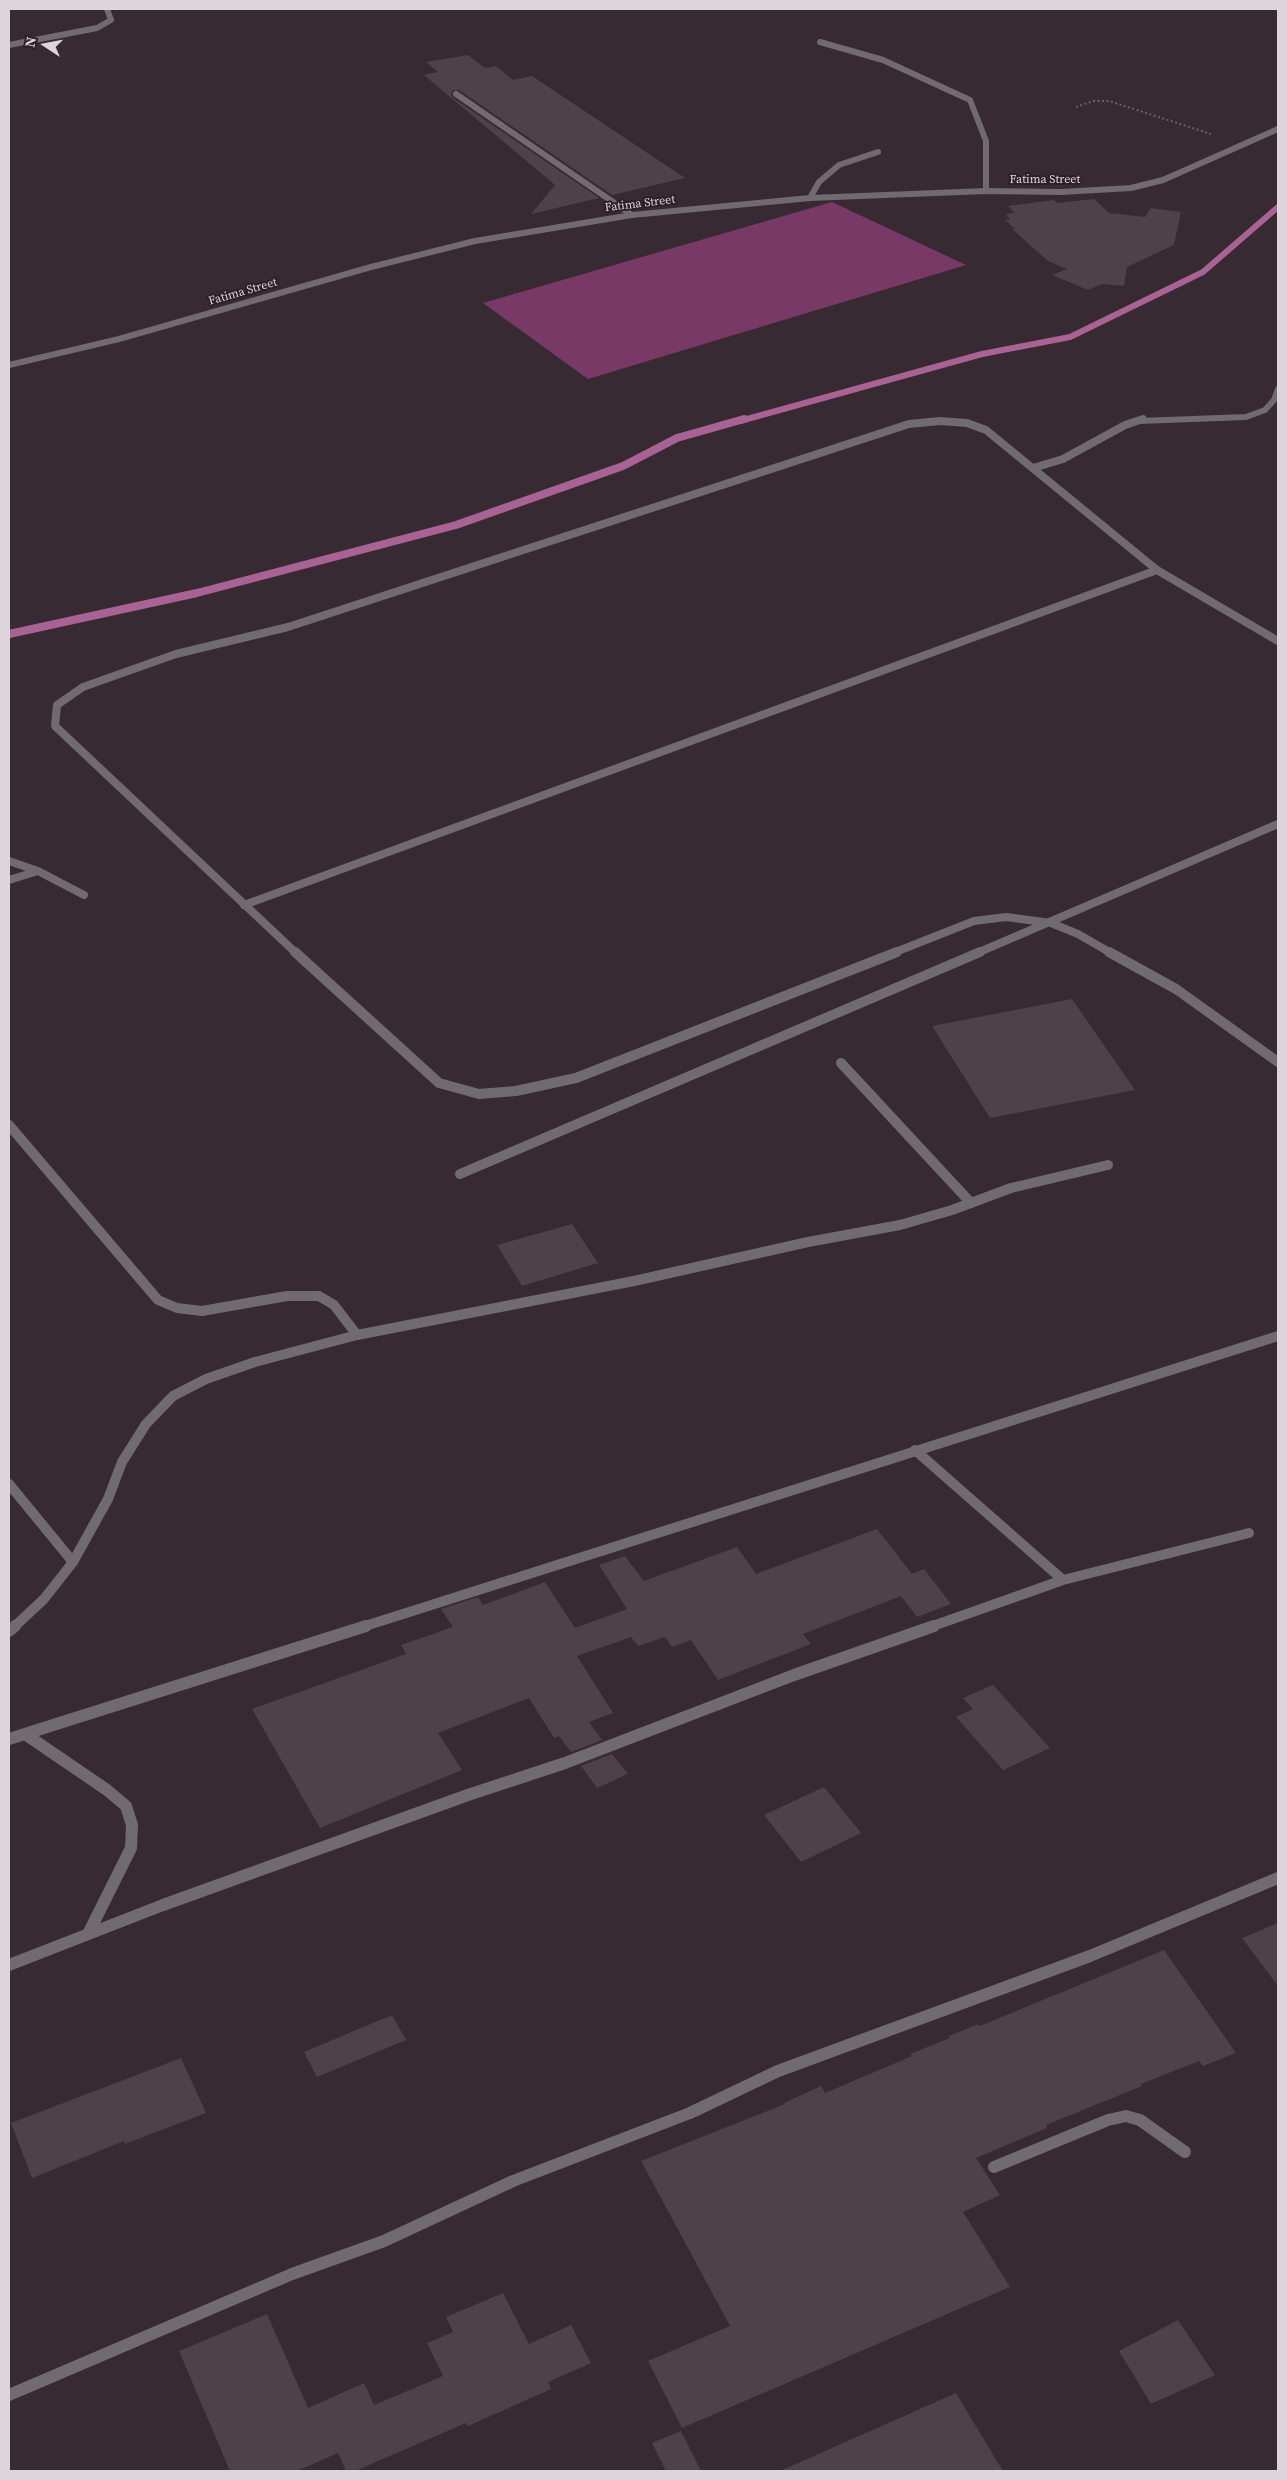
<!DOCTYPE html>
<style>
body{margin:0}
#map{position:relative;width:1287px;height:2480px;overflow:hidden;background:#372a32;font-family:"Source Serif 4",serif}
canvas{display:block}
.frame{position:absolute;inset:0;border:10px solid #ded5db;pointer-events:none}
.north{position:absolute;left:20px;top:20px;width:50px;height:50px;-webkit-text-stroke:4px #2d2028;paint-order:stroke;rotate:281deg;font-size:14px;font-weight:700;line-height:20px;text-align:center;color:#ded5db}
.north::after{content:'';display:block;margin:auto;width:18px;height:22px;background:#ded5db;clip-path:polygon(50% 0,100% 100%,50% 72%,0 100%)}
</style>
<div id="map">
<canvas width="1287" height="2480"></canvas>
<div class="frame"></div>
<div class="north">N</div>
</div>
<script>
const ctx = document.querySelector('canvas').getContext('2d');
ctx.lineJoin = 'round';
function paint(path, color) { ctx.fillStyle = color; ctx.fill(path, 'evenodd'); }
const toPath = rows => new Path2D(rows.map(r => 'M' + r).join(''));
function trace(path, color, width, dash) { ctx.strokeStyle = color; ctx.lineWidth = width; ctx.lineCap = dash ? 'butt' : 'round'; ctx.setLineDash(dash || []); ctx.stroke(path); }
function label(font, color, halo, rows, align = 'center') {
  ctx.font = font + ' "Source Serif 4",serif'; ctx.lineWidth = 4; ctx.setLineDash([]); ctx.textBaseline = 'middle'; ctx.strokeStyle = halo; ctx.fillStyle = color; for (const [text, x, y, turn = 0] of rows) {
    ctx.save(); ctx.translate(x, y); ctx.rotate((+turn || 0) * Math.PI / 180); ctx.textAlign = isNaN(turn) ? turn : align; if (halo) ctx.strokeText(text, 0, 0); ctx.fillText(text, 0, 0); ctx.restore();
  }
}
paint(toPath([
 [832,202,966,265,588,379,483,303]
]), '#793967');
trace(toPath([
 [740,421,982,354,1070,337,1203,272,1278,207]
]), '#a96294', 6);
trace(toPath([
 [9,634,197,593,456,525,623,466,677,438,744,419]
]), '#a96294', 8);
paint(toPath([
 [468,55,485,68,496,66,513,80,532,76,685,178,612,195,459,90,453,90,451,94,453,98,599,198,531,214,555,185,424,75,438,72,426,62],
 [1094,199,1109,213,1145,217,1151,208,1181,212,1174,245,1127,267,1124,286,1102,284,1088,290,1052,275,1067,269,1048,261,1012,229,1015,229,1005,220,1010,219,1006,214,1015,213,1008,206,1054,200,1057,203],
 [1072,999,1135,1090,990,1118,932,1026],
 [572,1224,598,1263,522,1286,497,1245],
 [877,1529,912,1574,924,1569,951,1604,917,1617,901,1596,803,1634,811,1644,718,1680,691,1640,672,1647,665,1637,638,1646,631,1637,577,1656,613,1713,589,1722,602,1740,571,1752,559,1736,554,1738,529,1698,438,1733,462,1770,320,1828,252,1709,406,1654,401,1645,453,1627,441,1609,478,1597,483,1605,545,1582,575,1628,627,1609,599,1565,625,1556,644,1581,737,1547,756,1574],
 [993,1685,1050,1748,1003,1770,956,1717,973,1709,963,1698],
 [612,1754,628,1774,597,1788,581,1766],
 [824,1787,861,1833,801,1862,764,1815],
 [1278,1923,1278,1986,1242,1938],
 [1164,1950,1236,2053,1203,2066,1199,2061,1141,2084,1142,2086,1046,2125,1047,2128,976,2158,1000,2195,963,2212,1010,2287,682,2428,648,2361,730,2326,641,2161,785,2104,784,2103,821,2086,825,2093,912,2056,910,2054,950,2038,949,2036,978,2024,980,2026],
 [392,2015,406,2040,317,2077,304,2052],
 [181,2058,206,2113,125,2144,124,2141,32,2178,11,2123],
 [503,2293,529,2344,571,2325,591,2363,548,2382,551,2389,468,2426,466,2423,355,2471,346,2471,338,2453,297,2471,230,2471,179,2351,267,2314,308,2408,364,2383,374,2405,443,2376,427,2343,453,2332,446,2317],
 [1178,2320,1215,2375,1151,2404,1119,2351],
 [956,2393,1003,2471,780,2471],
 [681,2431,701,2471,666,2471,652,2443]
]), '#4f414a');
trace(toPath([
 [1076,107,1093,101,1109,101,1211,134]
]), '#6b5f66', 2, [2, 2.5]);
trace(toPath([
 [820,42,883,60,970,100,986,141,986,191],
 [456,94,632,215],
 [1139,421,1246,417,1265,410,1274,400,1278,389]
]), '#716a6e', 6);
trace(toPath([
 [1033,468,1063,459,1125,425,1143,419],
 [9,861,38,871,84,895],
 [9,880,38,871],
 [244,905,1157,570],
 [296,953,55,726,57,705,83,687,176,654,288,627,909,424,940,421,967,423,986,430,1157,570,1278,641],
 [893,953,974,921,1006,917,1051,923,1078,934,1111,953],
 [977,953,1278,824]
]), '#716a6e', 8);
trace(toPath([
 [295,952,439,1083,479,1094,516,1091,576,1078,897,952],
 [1109,952,1176,989,1278,1062],
 [841,1063,971,1203],
 [9,1125,158,1300,177,1308,202,1311,287,1296,319,1296,334,1305,357,1335],
 [460,1174,980,952],
 [9,1484,73,1562]
]), '#716a6e', 10);
trace(toPath([
 [994,2167,1108,2120,1126,2116,1140,2120,1185,2152]
]), '#716a6e', 12);
trace(toPath([
 [9,45,97,28,111,20,107,9],
 [810,198,819,182,839,165,878,152]
]), '#716a6e', 6);
trace(toPath([
 [915,1450,1063,1580],
 [14,1627,44,1599,73,1562,108,1499,122,1462,146,1424,173,1396,206,1379,255,1362,357,1335,634,1281,808,1242,900,1225,952,1210,1011,1188,1108,1165],
 [362,1627,1278,1336],
 [930,1627,1063,1580,1249,1533]
]), '#716a6e', 10);
trace(toPath([
 [9,1631,15,1626],
 [25,1734,107,1790,126,1806,132,1825,131,1848,88,1934],
 [9,1739,366,1626],
 [9,1965,163,1905,468,1795,565,1763,794,1675,934,1626],
 [9,2395,292,2274,384,2241,513,2181,690,2113,778,2071,1090,1956,1278,1878]
]), '#716a6e', 12);
trace(toPath([
 [9,365,119,339,371,267,475,241,632,215,810,198,986,191,1061,192,1131,188,1163,180,1278,129]
]), '#716a6e', 6);
label('12px', '#ded5db', '#2d2028', [
 ["Fatima Street",1045,180],
 ["Fatima Street",640,204,-7],
 ["Fatima Street",243,292,-16]
]);
</script>
